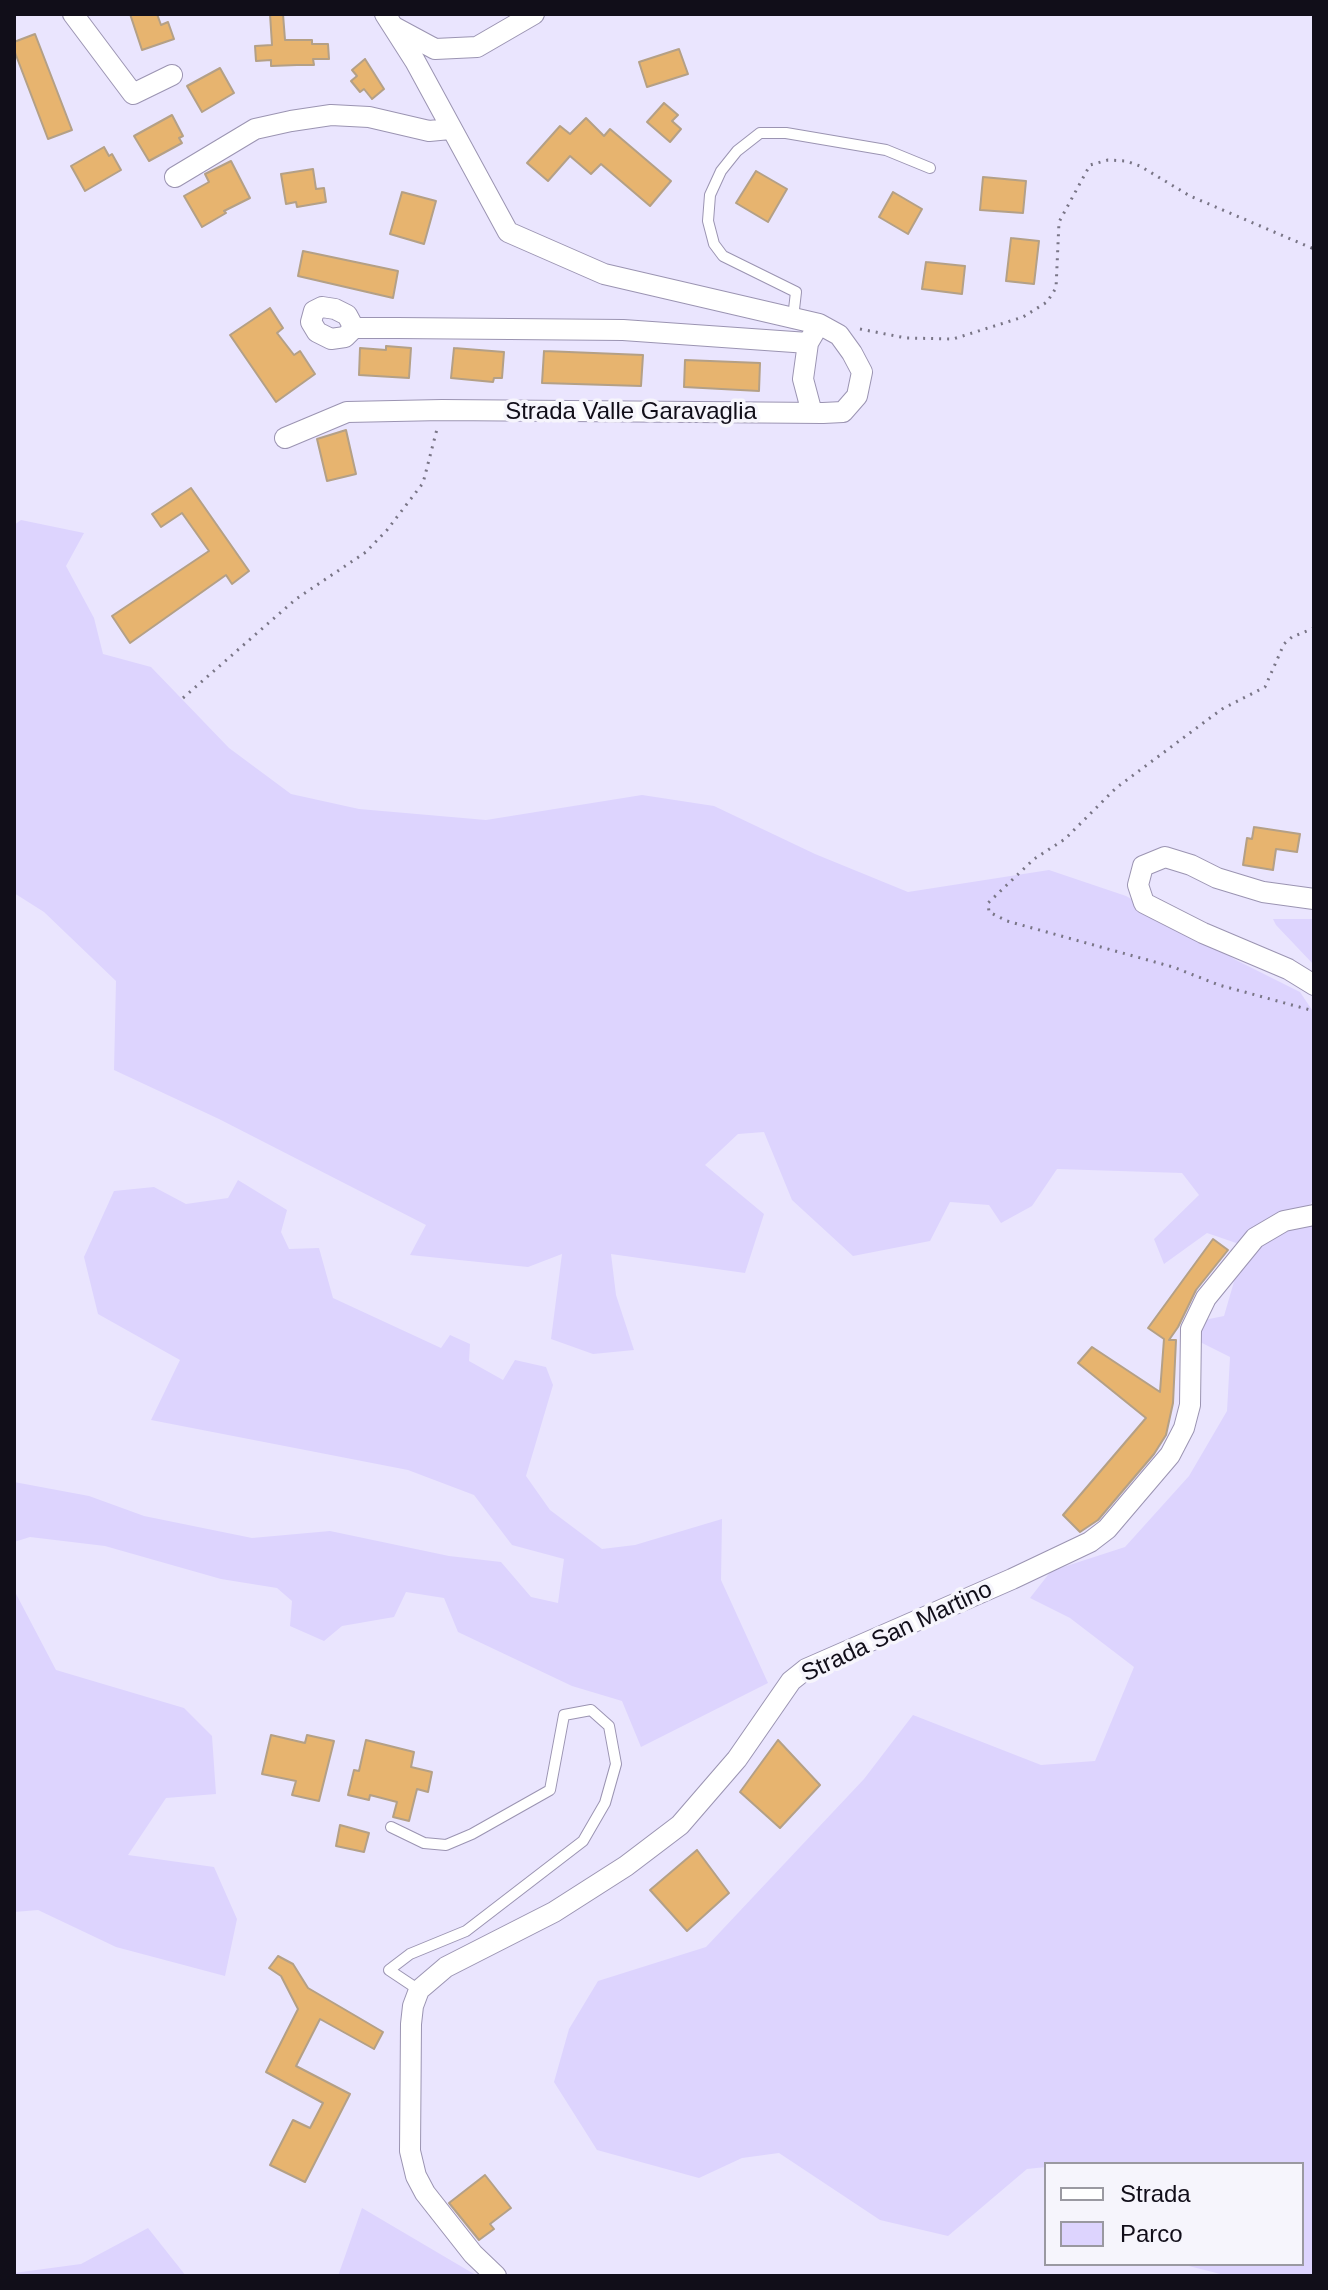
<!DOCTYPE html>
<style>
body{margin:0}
#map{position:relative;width:1328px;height:2290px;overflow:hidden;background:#eae5fe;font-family:Arial,sans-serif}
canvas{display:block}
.frame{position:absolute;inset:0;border:16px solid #110e19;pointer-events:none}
.legend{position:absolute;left:1044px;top:2162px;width:260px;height:104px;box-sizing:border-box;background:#f6f5fc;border:2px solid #9a99a1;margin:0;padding:10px 14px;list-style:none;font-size:24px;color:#110e19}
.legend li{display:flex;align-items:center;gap:16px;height:40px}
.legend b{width:40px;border:2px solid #9a99a1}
</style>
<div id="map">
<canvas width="1328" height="2290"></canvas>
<div class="frame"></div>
<ul class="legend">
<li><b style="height:10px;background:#fff"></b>Strada</li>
<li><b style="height:22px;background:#ddd4fe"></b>Parco</li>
</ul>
</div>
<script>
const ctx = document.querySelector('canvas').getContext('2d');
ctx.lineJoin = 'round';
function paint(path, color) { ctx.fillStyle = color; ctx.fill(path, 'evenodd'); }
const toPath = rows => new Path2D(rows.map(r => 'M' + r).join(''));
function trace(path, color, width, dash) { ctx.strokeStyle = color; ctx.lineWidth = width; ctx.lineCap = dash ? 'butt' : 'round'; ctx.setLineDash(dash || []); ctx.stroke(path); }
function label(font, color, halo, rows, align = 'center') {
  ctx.font = font + ' Arial,sans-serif'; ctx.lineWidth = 7; ctx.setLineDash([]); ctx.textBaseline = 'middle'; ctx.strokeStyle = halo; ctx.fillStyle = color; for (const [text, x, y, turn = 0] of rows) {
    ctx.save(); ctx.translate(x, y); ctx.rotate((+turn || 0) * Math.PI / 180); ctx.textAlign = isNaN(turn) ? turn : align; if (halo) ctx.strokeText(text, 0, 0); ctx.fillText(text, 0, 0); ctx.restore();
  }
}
paint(toPath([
 [21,520,84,533,66,566,94,618,103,654,151,667,229,748,291,794,359,809,486,820,642,795,714,806,815,854,908,892,1049,870,1126,896,1236,960,1300,992,1314,1013,1314,1199,1308,1207,1239,1244,1207,1233,1164,1264,1154,1239,1199,1195,1182,1173,1057,1169,1032,1206,1001,1223,989,1205,950,1202,930,1241,853,1256,792,1200,764,1132,738,1134,705,1165,764,1214,745,1273,611,1254,616,1295,634,1350,593,1354,551,1339,562,1254,528,1267,410,1255,426,1225,219,1119,114,1070,116,981,44,912,14,893,14,525],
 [1273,919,1314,919,1314,965,1276,925],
 [238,1180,287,1210,281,1232,289,1249,319,1248,333,1298,441,1348,450,1335,470,1344,469,1361,503,1380,515,1360,546,1367,553,1385,526,1476,550,1510,602,1549,635,1545,722,1519,721,1580,768,1683,641,1747,622,1701,572,1686,458,1632,444,1598,406,1592,394,1617,342,1626,324,1641,290,1626,292,1601,277,1588,221,1579,105,1546,30,1537,14,1542,14,1482,89,1496,144,1516,252,1538,330,1531,449,1556,501,1562,531,1597,558,1603,564,1559,512,1545,474,1495,408,1470,151,1420,180,1360,98,1314,84,1257,114,1191,154,1187,186,1204,228,1198],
 [1311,1221,1314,1222,1314,2276,1228,2276,1181,2264,1302,2264,1302,2164,1046,2164,1046,2167,1027,2169,948,2236,880,2220,779,2153,742,2158,699,2178,597,2150,554,2082,569,2029,598,1981,706,1947,864,1779,913,1715,1041,1765,1095,1761,1134,1667,1070,1618,1030,1598,1051,1571,1125,1547,1189,1476,1227,1411,1230,1357,1198,1341,1204,1320,1224,1316,1238,1268,1264,1241],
 [14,1590,56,1670,184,1708,212,1736,216,1794,166,1798,128,1855,214,1867,237,1919,225,1976,116,1947,38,1910,14,1912],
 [362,2208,474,2274,476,2276,338,2276],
 [148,2228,186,2276,14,2276,14,2273,81,2264]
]), '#ddd4fe');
const building = toPath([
 [130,14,157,14,161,25,168,22,174,39,142,50,130,14],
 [270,14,283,14,285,40,312,40,312,44,328,44,329,59,313,59,314,65,297,65,271,66,271,60,256,61,255,46,272,45,270,14],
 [35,34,72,130,48,139,14,50,14,42,35,34],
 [679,49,688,74,647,87,639,62,679,49],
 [365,59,384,89,372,99,364,89,360,92,351,81,357,76,352,70,365,59],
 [220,68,234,93,202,112,187,86,220,68],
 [664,103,678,115,672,121,681,129,670,142,647,122,664,103],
 [172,115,183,136,179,138,182,143,149,161,134,136,172,115],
 [586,118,604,136,610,129,671,181,650,206,601,164,591,174,570,156,548,181,527,163,560,126,570,134,586,118],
 [104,147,109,156,112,154,121,170,85,191,71,166,104,147],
 [231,161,250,198,224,211,226,213,202,227,184,196,209,182,205,174,231,161],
 [313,169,316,189,324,188,326,202,297,207,296,202,286,204,281,174,313,169],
 [756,171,787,189,768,222,736,203,756,171],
 [983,177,1026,181,1023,213,980,210,983,177],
 [402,192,436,201,424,244,390,234,402,192],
 [893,192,922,209,908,234,879,217,893,192],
 [1011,238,1039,241,1034,284,1006,281,1011,238],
 [303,251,398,271,393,298,298,276,303,251],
 [926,262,965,266,962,294,922,289,926,262],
 [270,308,283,328,277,333,294,355,300,351,315,374,276,402,230,335,270,308],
 [386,346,411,348,409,378,359,375,360,348,386,350,386,346],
 [454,348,504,352,502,378,494,378,493,382,451,378,454,348],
 [544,351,643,355,641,386,542,383,544,351],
 [685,360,760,363,759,391,684,387,685,360],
 [346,430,356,474,327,481,317,439,346,430],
 [191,488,249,571,232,584,226,575,130,643,112,616,209,551,182,513,161,527,152,514,191,488],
 [1254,827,1300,834,1297,852,1276,849,1273,870,1243,865,1247,838,1252,839,1254,827],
 [1213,1239,1228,1250,1196,1290,1178,1327,1169,1340,1176,1340,1173,1403,1166,1435,1154,1454,1098,1520,1080,1532,1063,1515,1146,1418,1078,1363,1092,1347,1160,1392,1164,1339,1148,1328,1213,1239],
 [271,1735,305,1743,307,1735,334,1741,319,1801,292,1795,296,1781,262,1774,271,1735],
 [366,1740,414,1752,411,1767,432,1772,428,1792,417,1789,409,1821,393,1817,397,1802,370,1795,369,1800,348,1795,354,1770,359,1771,366,1740],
 [778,1740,820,1785,780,1828,740,1792,778,1740],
 [340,1825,369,1833,364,1852,336,1846,340,1825],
 [697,1850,729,1893,687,1931,650,1890,697,1850],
 [278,1956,293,1964,308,1988,383,2032,374,2049,320,2019,296,2066,350,2094,305,2182,270,2165,293,2120,310,2128,323,2103,266,2072,298,2009,281,1976,269,1968,278,1956],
 [485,2175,511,2208,490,2224,494,2229,479,2240,449,2203,485,2175]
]);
paint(building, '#e7b46f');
trace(building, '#b4a086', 2);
const service = toPath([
 [793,318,796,292,723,256,714,244,708,221,710,195,721,171,737,151,760,133,786,133,886,150,930,168],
 [391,1827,424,1843,446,1845,472,1834,550,1790,564,1715,591,1710,609,1726,616,1764,605,1803,583,1841,466,1931,410,1954,389,1970,419,1990]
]);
const minor = toPath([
 [73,14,133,94,172,75],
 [396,28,435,49,477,47,534,14],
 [175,177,255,129,291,121,331,115,369,117,429,131,450,129],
 [354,328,347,315,335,309,322,307,314,311,311,322,317,332,331,339,345,337,354,328,397,328,623,330,808,343],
 [812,413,803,379,808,343,815,331],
 [285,438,347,412,442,410,823,413,843,412,857,396,862,372,852,353,839,335,819,324,604,274,508,232,415,61,385,14],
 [1314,899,1263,892,1217,878,1191,865,1165,857,1143,866,1138,885,1144,903,1203,933,1288,969,1314,985],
 [496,2276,473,2254,425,2193,416,2176,410,2151,411,2024,413,2006,419,1990,446,1967,554,1912,626,1866,680,1825,737,1759,791,1681,806,1669,1012,1579,1090,1542,1107,1529,1170,1455,1184,1428,1190,1405,1191,1329,1206,1298,1255,1238,1284,1221,1314,1215]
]);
trace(service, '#9b94b2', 12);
trace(minor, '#9b94b2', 22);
trace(toPath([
 [860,329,906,338,953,339,1023,317,1047,302,1056,288,1059,222,1090,165,1108,160,1126,161,1140,166,1190,196,1314,249],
 [1314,628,1292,637,1284,644,1265,687,1222,709,1116,788,1065,839,1034,859,988,903,989,912,1007,921,1173,967,1219,985,1314,1011],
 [183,698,296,599,366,552,387,530,423,483,437,429]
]), '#797586', 3, [2, 6]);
trace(service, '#fff', 10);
trace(minor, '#fff', 20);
label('24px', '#110e19', '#f6f5fc', [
 ["Strada Valle Garavaglia",631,412],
 ["Strada San Martino",897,1632,-25]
]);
</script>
